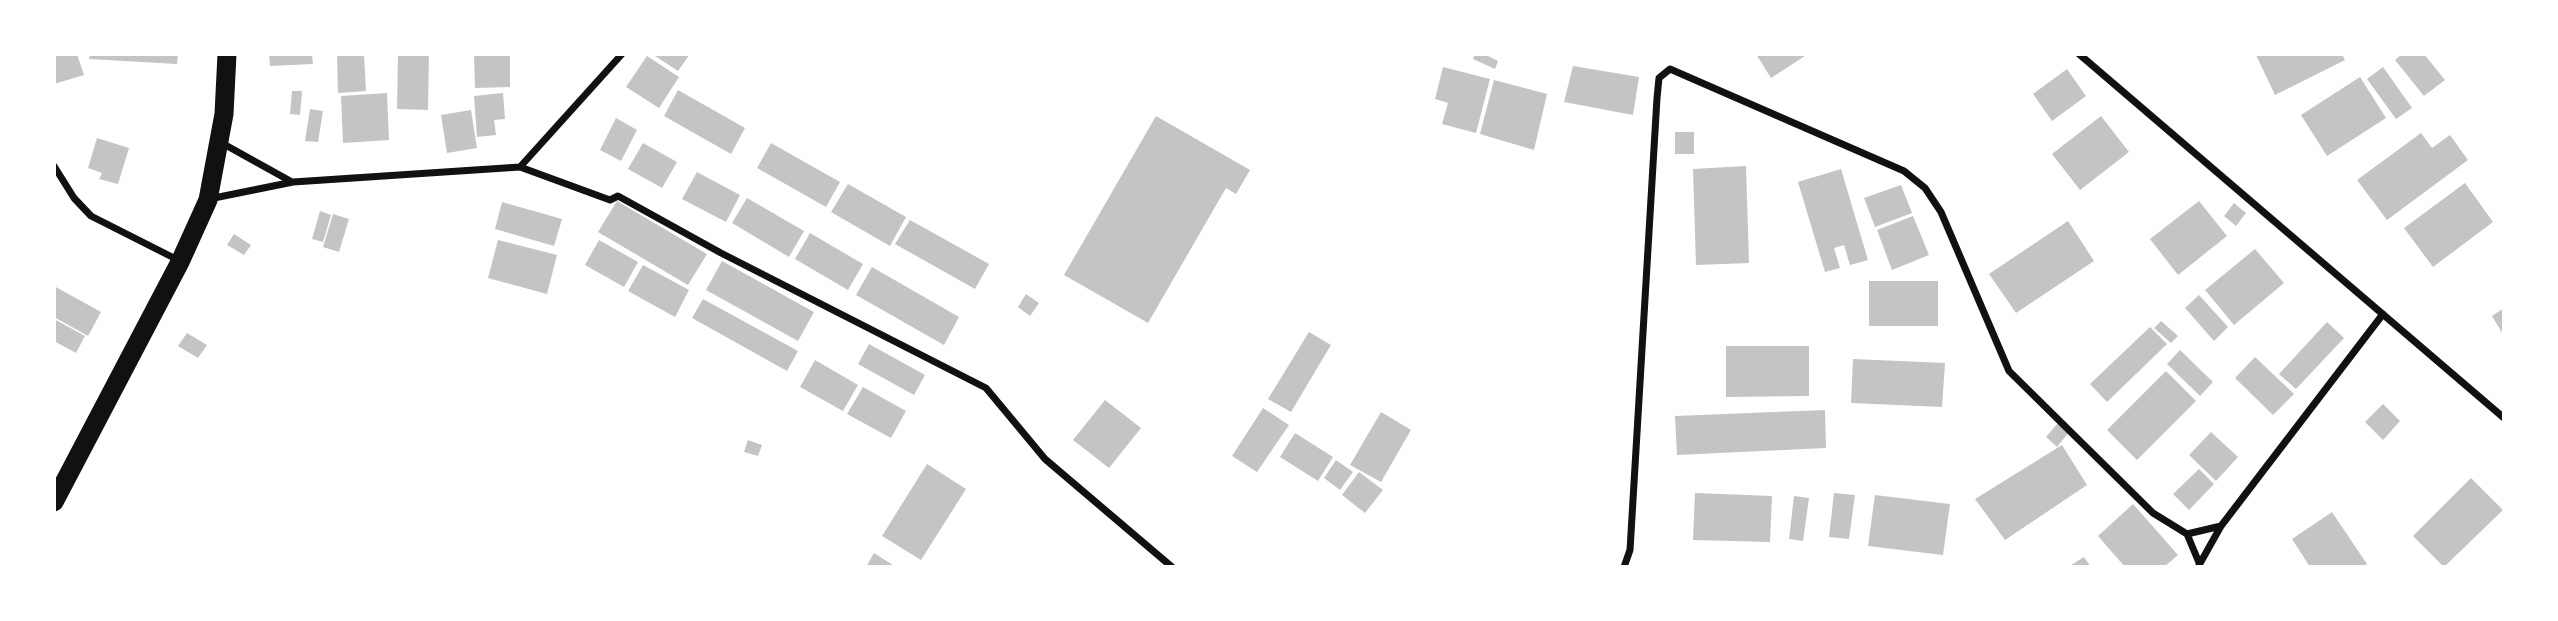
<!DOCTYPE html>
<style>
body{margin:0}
#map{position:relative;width:2558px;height:621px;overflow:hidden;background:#fff;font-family:Ubuntu,sans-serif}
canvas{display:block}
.frame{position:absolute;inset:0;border:56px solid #fff;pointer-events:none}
</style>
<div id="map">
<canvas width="2558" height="621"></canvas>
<div class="frame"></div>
</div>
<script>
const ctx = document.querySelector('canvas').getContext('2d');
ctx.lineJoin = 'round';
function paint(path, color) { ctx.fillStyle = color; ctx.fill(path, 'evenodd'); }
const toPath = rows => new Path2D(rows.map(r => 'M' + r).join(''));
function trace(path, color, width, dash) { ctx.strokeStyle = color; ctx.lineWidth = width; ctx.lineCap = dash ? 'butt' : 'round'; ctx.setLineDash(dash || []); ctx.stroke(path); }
paint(toPath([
 [54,54,77,54,84,75,54,84],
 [90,54,178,54,177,64,89,59],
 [269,54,312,54,313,64,270,66],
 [364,54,366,91,338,93,337,55],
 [398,54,429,54,428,110,397,109],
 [474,54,510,54,510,87,475,88],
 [652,54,690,54,678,71],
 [1475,54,1484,54,1498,61,1495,69,1473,59],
 [1756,54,1808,54,1771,78],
 [2258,54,2342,54,2345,60,2275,95,2256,55],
 [2402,54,2424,54,2445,80,2424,96,2395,60],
 [647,56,679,77,659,108,626,87],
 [1573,66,1639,77,1633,115,1564,102],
 [1443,67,1490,79,1476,133,1442,124,1448,103,1435,99],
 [2383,67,2412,108,2396,119,2367,79],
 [2067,69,2086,96,2052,121,2033,94],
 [2360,77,2386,118,2327,156,2301,115],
 [1494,80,1547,94,1534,150,1480,134],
 [678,90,745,128,731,154,664,116],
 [292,91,302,91,300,115,290,114],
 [387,93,389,140,343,143,341,96],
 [503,93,505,119,494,120,496,135,477,137,474,96],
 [310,109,323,111,318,142,305,141],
 [471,110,477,148,447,153,441,115],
 [1156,116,1250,170,1236,194,1226,188,1148,323,1064,275],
 [2101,116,2129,152,2080,190,2052,154],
 [616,118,637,130,621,161,600,150],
 [1675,132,1694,132,1694,154,1675,154],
 [2421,133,2432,148,2450,135,2468,160,2387,220,2357,180],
 [97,138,129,148,118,184,99,179,102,173,88,168],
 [643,143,677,162,662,188,628,169],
 [771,143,840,182,826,207,757,168],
 [1746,166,1749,263,1696,265,1693,169],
 [1841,169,1868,260,1850,265,1844,245,1834,248,1840,268,1825,272,1798,182],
 [697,172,740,195,726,222,682,199],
 [2465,183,2493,222,2433,267,2404,228],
 [848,184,906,217,890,246,831,212],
 [1901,185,1912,213,1875,227,1864,198],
 [747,198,804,231,789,257,732,223],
 [617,201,707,254,688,285,598,232],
 [2199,201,2227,236,2178,275,2150,239],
 [502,202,562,219,554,246,495,229],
 [2234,203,2246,213,2236,226,2224,216],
 [320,211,331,215,323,242,312,239],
 [333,214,349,219,339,252,323,247],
 [1913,216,1929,255,1892,270,1877,230],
 [910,220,989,264,975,289,895,244],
 [2068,221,2094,261,2016,313,1989,274],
 [810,233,863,264,848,290,795,259],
 [234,234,251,245,244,255,227,245],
 [498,240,557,255,547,294,488,278],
 [599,240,638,262,624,287,585,265],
 [2255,249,2284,283,2234,325,2205,290],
 [722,261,814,312,798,341,706,290],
 [643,265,689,290,675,317,628,291],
 [872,267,959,317,944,345,856,295],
 [1869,281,1938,281,1938,326,1869,326],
 [54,286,101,312,88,336,54,317],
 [1026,294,1039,303,1030,316,1018,307],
 [2199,295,2228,327,2214,341,2185,308],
 [703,299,798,351,787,371,692,318],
 [2504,308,2504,336,2492,316],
 [54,319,85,336,76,353,54,341],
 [2161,321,2178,336,2171,343,2154,328],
 [2327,322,2344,338,2296,389,2279,374],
 [2150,327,2167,344,2107,402,2090,384],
 [1309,332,1331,345,1291,412,1268,399],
 [187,333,207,345,198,358,178,346],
 [869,344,925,375,914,395,858,364],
 [1726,346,1809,346,1809,396,1726,397],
 [2180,350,2213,382,2200,396,2167,364],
 [2255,357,2294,394,2273,415,2235,378],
 [1853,359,1945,363,1942,407,1851,403],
 [815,360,858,385,843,411,800,387],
 [2166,371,2196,401,2137,460,2107,430],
 [863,387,906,411,891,438,847,414],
 [1105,400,1141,428,1109,468,1073,440],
 [2383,404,2400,421,2383,440,2365,422],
 [1263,408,1289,425,1257,472,1232,456],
 [1825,410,1826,448,1677,455,1675,416],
 [1381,412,1411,430,1381,482,1350,465],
 [2058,423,2069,432,2057,447,2046,437],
 [2211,432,2238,457,2216,481,2189,455],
 [1295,433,1333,457,1318,481,1280,457],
 [748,440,762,445,758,456,744,452],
 [2062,445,2087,485,2005,540,1975,499],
 [1336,460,1353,472,1340,490,1324,478],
 [927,464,966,489,921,560,882,536],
 [2199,469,2214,484,2189,510,2173,494],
 [1359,472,1383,490,1365,513,1342,495],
 [2471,478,2503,510,2444,567,2413,536],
 [1695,493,1772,496,1770,542,1693,540],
 [1834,493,1855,495,1849,539,1829,537],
 [1875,495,1950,504,1943,555,1868,546],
 [1794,496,1809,498,1803,541,1789,539],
 [2133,504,2178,555,2164,567,2125,567,2098,536],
 [2332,512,2367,564,2363,567,2310,567,2292,539],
 [874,553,896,567,866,567],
 [2084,557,2091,567,2068,567]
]), '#c4c4c4');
trace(toPath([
 [2079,54,2504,418],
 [220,142,292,182],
 [54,166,74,198,91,216,180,261],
 [520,167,622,54],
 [209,199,293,182,520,167,610,200,618,196,721,253,986,388,1045,459,1172,567],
 [2187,534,2221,526],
 [1624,567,1630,550,1657,98,1659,78,1670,69,1904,171,1925,188,1941,212,2009,371,2153,513,2187,534,2200,565],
 [2198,567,2221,526,2383,314]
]), '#111', 7);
trace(toPath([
 [54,502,180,262,208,200,224,114,227,54]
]), '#111', 19);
</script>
